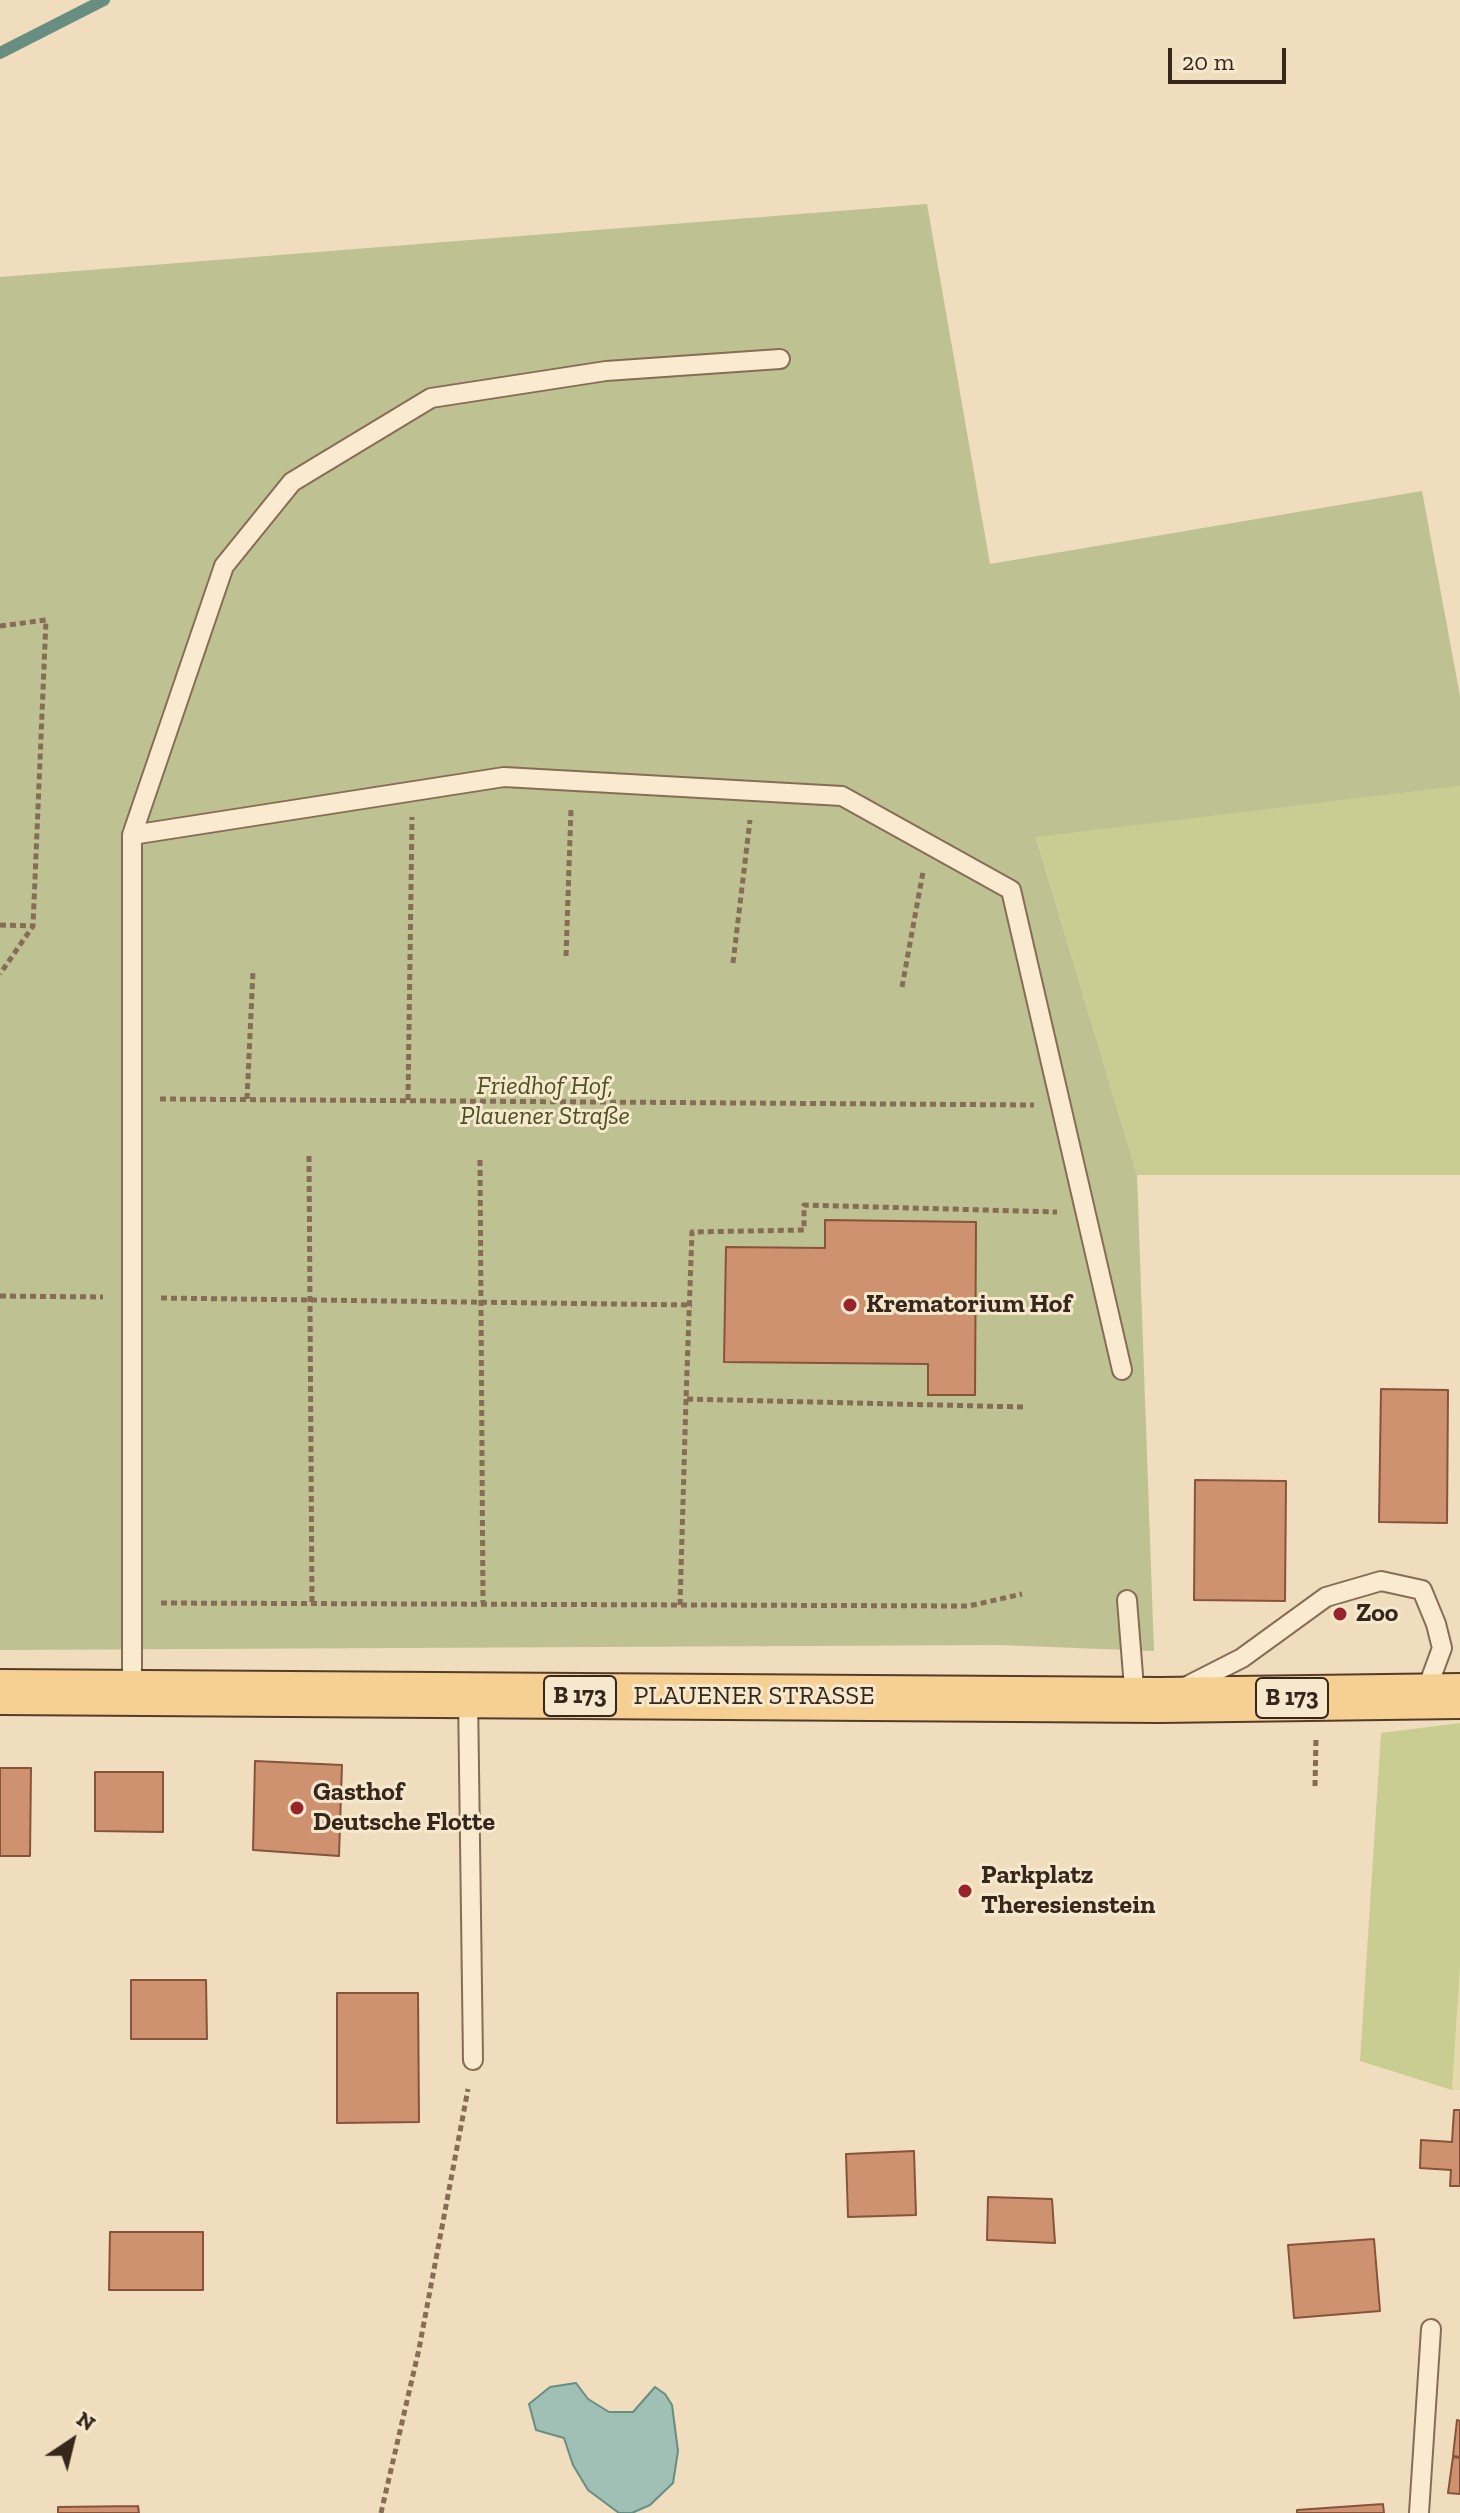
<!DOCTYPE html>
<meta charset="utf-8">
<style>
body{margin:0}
#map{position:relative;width:1460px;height:2513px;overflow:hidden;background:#efddbd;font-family:"Zilla Slab",serif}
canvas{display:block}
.north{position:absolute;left:32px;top:2401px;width:80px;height:80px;-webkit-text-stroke:6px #f6e8cc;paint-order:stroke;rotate:35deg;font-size:22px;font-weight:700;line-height:32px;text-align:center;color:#36261b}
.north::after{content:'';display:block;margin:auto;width:28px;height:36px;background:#36261b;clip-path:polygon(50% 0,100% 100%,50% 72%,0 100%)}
.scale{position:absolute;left:1168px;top:48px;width:118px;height:36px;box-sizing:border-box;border:4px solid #36261b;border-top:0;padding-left:10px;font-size:24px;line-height:28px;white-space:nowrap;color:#36261b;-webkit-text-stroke:6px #f6e8cc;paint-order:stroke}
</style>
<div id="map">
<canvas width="1460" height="2513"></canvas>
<div class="north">N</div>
<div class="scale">20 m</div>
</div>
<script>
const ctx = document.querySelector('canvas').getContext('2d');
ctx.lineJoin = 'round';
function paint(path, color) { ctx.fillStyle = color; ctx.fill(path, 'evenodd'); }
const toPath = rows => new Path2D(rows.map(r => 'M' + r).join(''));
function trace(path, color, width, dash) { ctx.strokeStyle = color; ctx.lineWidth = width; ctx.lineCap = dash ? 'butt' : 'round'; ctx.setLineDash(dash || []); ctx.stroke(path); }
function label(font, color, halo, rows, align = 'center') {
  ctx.font = font + ' "Zilla Slab",serif'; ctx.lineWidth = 6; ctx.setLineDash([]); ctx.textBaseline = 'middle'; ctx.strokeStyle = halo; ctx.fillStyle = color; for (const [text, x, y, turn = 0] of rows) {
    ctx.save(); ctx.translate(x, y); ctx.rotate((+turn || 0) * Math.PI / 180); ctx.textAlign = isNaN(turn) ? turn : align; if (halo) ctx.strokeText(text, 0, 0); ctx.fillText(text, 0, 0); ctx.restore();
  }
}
paint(toPath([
 [1460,1966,1460,2090,1452,2090]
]), '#e5d8aa');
paint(toPath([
 [1460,786,1460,1175,1137,1175,1036,836],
 [1460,1723,1460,1966,1452,2090,1360,2061,1381,1733]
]), '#cacd91');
paint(toPath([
 [927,204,990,564,1422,491,1460,696,1460,786,1036,837,1137,1175,1154,1651,999,1645,0,1650,0,277]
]), '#bec191');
const water = toPath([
 [576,2383,588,2399,609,2412,633,2412,655,2387,665,2394,672,2405,678,2451,673,2483,650,2505,632,2513,619,2513,588,2490,573,2465,564,2438,536,2430,529,2404,550,2387,576,2383]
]);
paint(water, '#a1c0b5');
trace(water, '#688e82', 2);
trace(toPath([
 [0,53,104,0]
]), '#688e82', 12);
const building = toPath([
 [825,1220,976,1222,975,1395,928,1395,928,1364,724,1362,726,1247,825,1248,825,1220],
 [1381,1389,1448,1390,1447,1523,1379,1522,1381,1389],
 [1195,1480,1286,1481,1285,1601,1194,1600,1195,1480],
 [255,1761,342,1765,339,1856,253,1850,255,1761],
 [0,1768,31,1768,30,1856,0,1856,0,1768],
 [95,1772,163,1772,163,1832,95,1831,95,1772],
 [131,1980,206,1980,207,2039,131,2039,131,1980],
 [337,1993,418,1993,419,2122,337,2123,337,1993],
 [1454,2110,1460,2110,1460,2186,1450,2186,1451,2170,1420,2168,1421,2140,1452,2142,1454,2110],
 [914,2151,916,2215,848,2217,846,2154,914,2151],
 [988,2197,1052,2199,1055,2243,987,2240,988,2197],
 [110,2232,203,2232,203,2290,109,2290,110,2232],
 [1374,2239,1380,2311,1294,2318,1288,2245,1374,2239],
 [1457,2420,1460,2421,1460,2457,1453,2456,1457,2420],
 [1453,2457,1460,2458,1460,2494,1448,2493,1453,2457],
 [1383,2504,1384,2513,1297,2513,1297,2510,1383,2504],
 [138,2506,139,2513,58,2513,58,2507,138,2506]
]);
paint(building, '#cf9271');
trace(building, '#87543b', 2);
const lane = toPath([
 [132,835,504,777,842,796,1011,890,1122,1370],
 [1127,1600,1135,1700],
 [1185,1687,1242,1658,1326,1597,1381,1581,1422,1590,1436,1624,1442,1648,1425,1694],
 [132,1693,132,835,224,566,292,482,431,398,606,371,780,359],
 [468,1695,473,2060],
 [1419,2513,1431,2329]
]);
const primary = toPath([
 [0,1692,1160,1700,1460,1696]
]);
trace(lane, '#876d55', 22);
trace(primary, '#543b2a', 48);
trace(toPath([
 [0,626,46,620,33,926,0,974],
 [0,925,33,926],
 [566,956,571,809],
 [733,963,750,820],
 [902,987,923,872],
 [160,1099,1034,1105],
 [247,1099,253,971],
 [408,1100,412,817],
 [309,1156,312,1604],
 [480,1160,483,1603],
 [0,1296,103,1297],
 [161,1298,692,1305],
 [1023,1407,686,1399,692,1232,804,1230,804,1205,1057,1212],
 [161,1603,969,1606,1022,1594],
 [680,1605,686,1399],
 [1315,1786,1316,1739],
 [381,2513,419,2349,468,2089]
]), '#876d55', 5, [6, 4]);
trace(lane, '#faebd0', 18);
trace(primary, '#f5d092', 44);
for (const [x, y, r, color] of [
 [850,1305,8,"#98232c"],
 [1340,1614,8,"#98232c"],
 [297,1808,8,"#98232c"],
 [965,1891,8,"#98232c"]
]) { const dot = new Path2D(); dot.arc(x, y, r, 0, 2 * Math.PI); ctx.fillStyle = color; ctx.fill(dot); trace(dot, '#f6e8cc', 3); }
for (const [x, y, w] of [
 [580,1696,72],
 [1292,1698,72]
]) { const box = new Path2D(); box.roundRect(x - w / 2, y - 20, w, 40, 6); ctx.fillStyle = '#f6e8cc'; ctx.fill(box); trace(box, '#36261b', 2); }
label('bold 24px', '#36261b', null, [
 ["B 173",580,1696],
 ["B 173",1292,1698]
]);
label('italic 26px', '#495321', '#f6e8cc', [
 ["Friedhof Hof,",545,1087],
 ["Plauener Straße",545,1117]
]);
label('bold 26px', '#36261b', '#f6e8cc', [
 ["Krematorium Hof",866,1305],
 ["Zoo",1356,1614],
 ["Gasthof",313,1793],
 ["Deutsche Flotte",313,1823],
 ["Parkplatz",981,1876],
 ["Theresienstein",981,1906]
], 'left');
label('26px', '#36261b', '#f6e8cc', [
 ["PLAUENER STRASSE",754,1697]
]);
</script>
